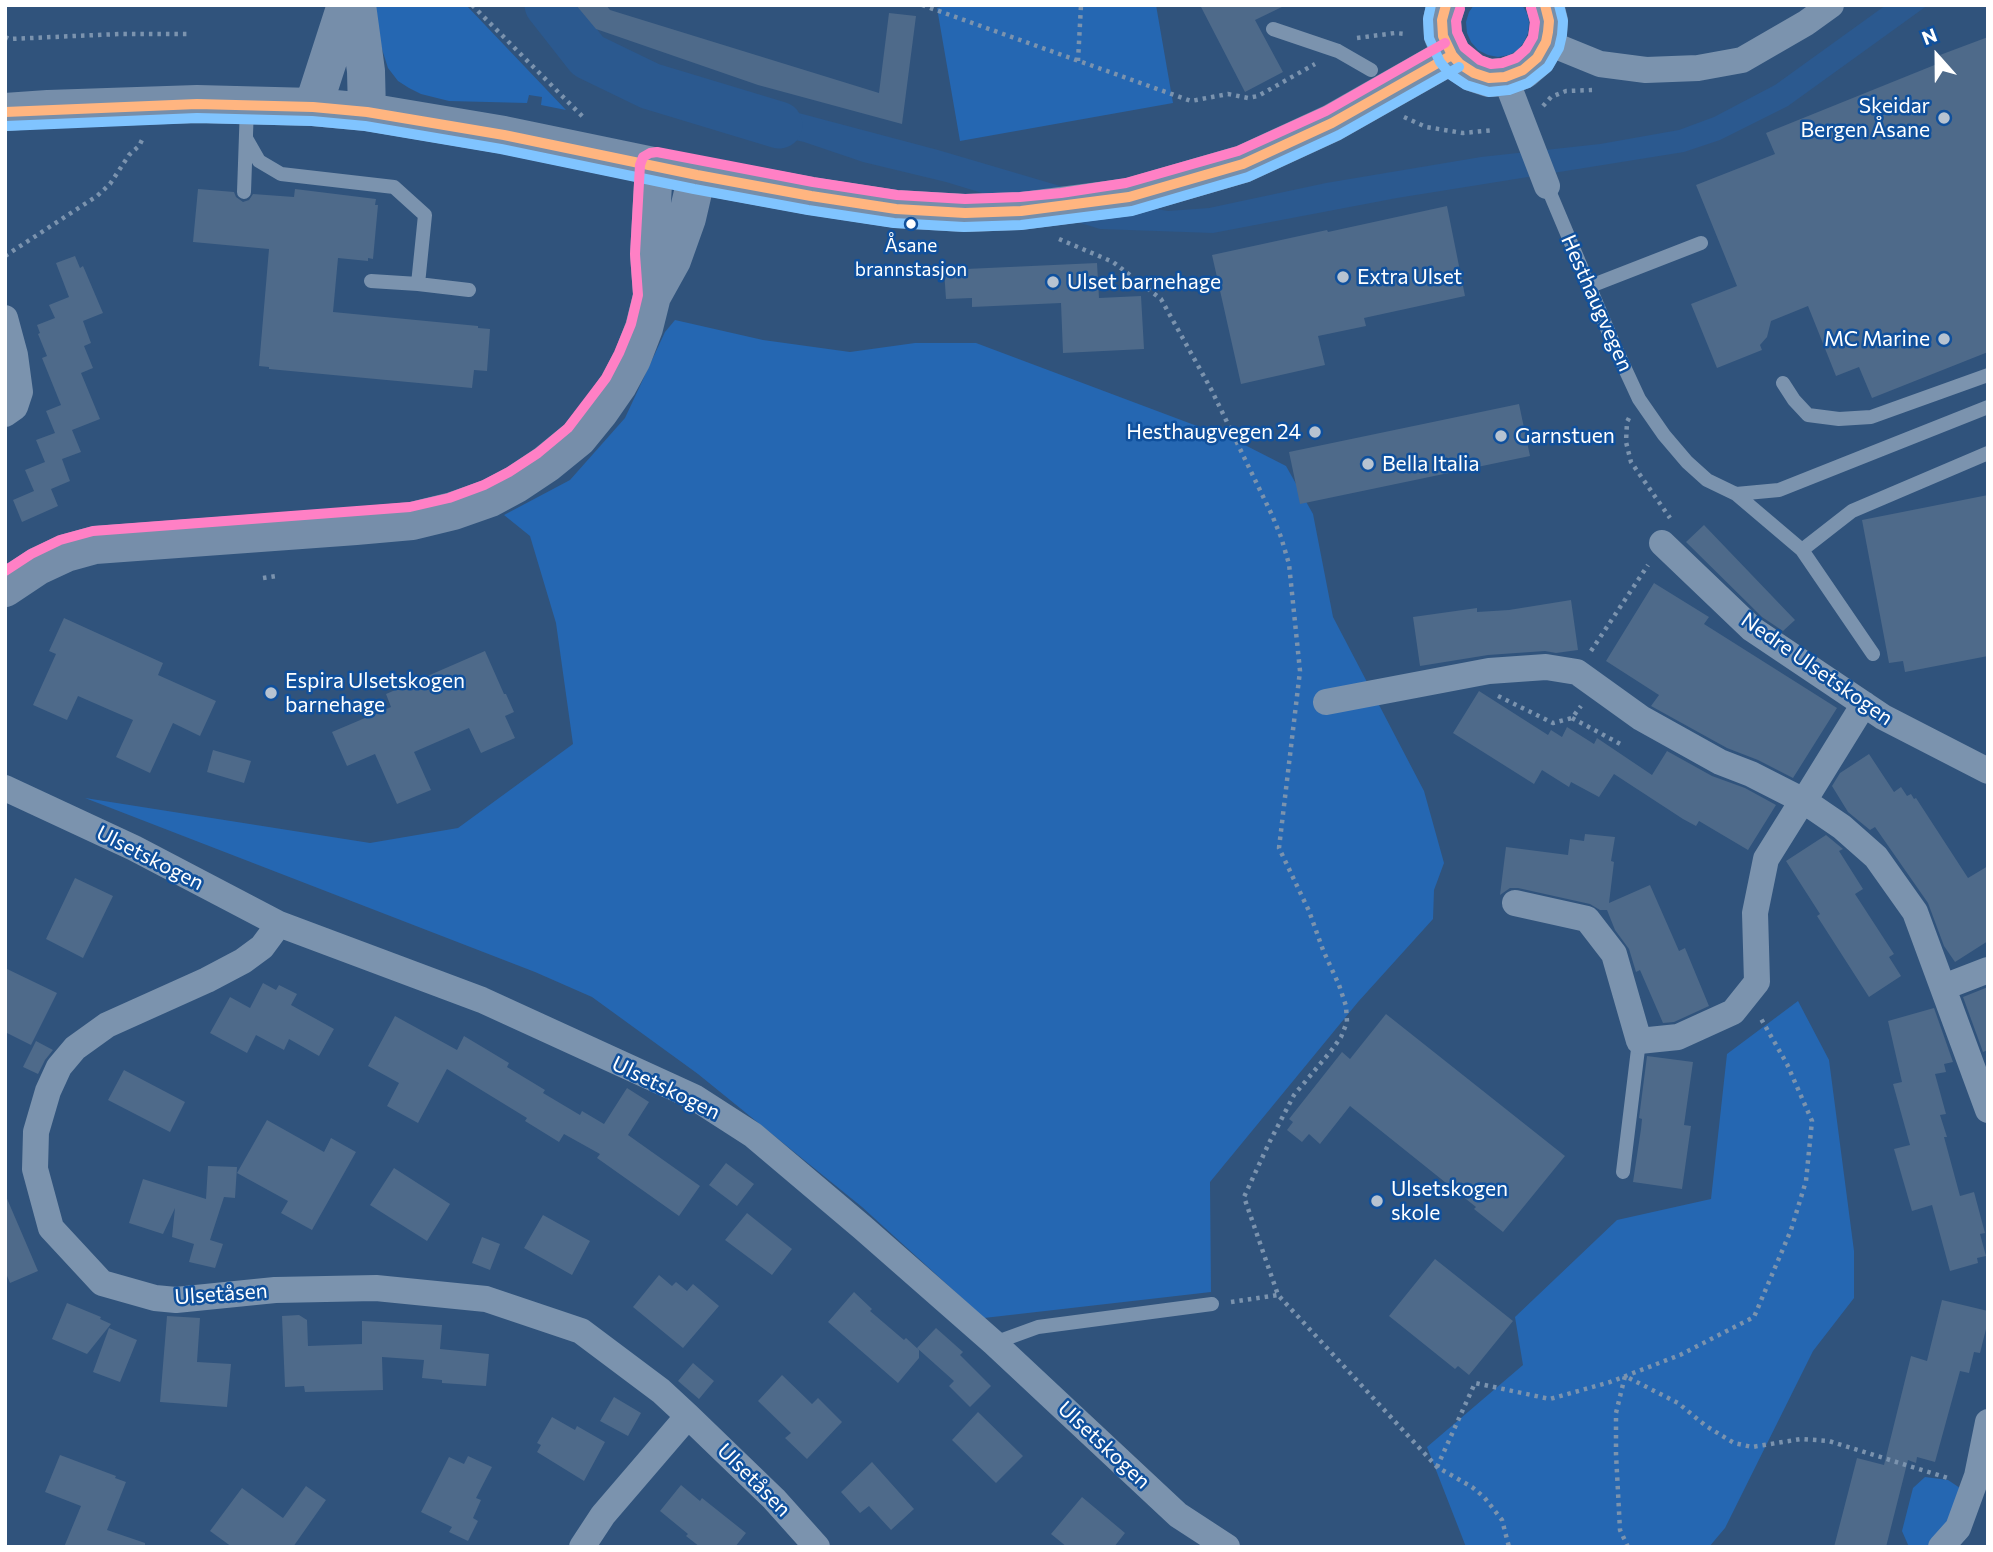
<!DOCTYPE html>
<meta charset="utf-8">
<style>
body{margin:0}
#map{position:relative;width:1993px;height:1552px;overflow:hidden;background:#30537c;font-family:Commissioner,sans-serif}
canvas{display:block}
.frame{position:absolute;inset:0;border:7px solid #fff;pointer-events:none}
.north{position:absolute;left:1902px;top:21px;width:70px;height:70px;-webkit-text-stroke:5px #10509c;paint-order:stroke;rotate:339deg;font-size:19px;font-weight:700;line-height:28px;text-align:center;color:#fff}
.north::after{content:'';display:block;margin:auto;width:24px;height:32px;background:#fff;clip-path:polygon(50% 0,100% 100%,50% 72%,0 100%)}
</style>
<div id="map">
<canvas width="1993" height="1552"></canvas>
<div class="frame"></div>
<div class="north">N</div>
</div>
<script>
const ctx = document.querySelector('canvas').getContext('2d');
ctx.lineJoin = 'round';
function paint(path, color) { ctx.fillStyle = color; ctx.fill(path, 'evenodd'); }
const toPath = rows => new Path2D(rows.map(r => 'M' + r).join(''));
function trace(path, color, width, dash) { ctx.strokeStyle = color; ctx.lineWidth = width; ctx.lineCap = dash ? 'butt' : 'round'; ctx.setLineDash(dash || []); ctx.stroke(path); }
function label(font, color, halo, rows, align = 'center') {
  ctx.font = font + ' Commissioner,sans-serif'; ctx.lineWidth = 5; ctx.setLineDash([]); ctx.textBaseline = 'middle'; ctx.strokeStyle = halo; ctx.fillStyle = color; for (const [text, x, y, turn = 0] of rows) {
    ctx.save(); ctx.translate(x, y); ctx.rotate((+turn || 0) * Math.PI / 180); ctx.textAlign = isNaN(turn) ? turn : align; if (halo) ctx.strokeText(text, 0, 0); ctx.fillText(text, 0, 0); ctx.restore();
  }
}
paint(toPath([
 [368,5,466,5,566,110,541,105,542,97,529,95,527,103,449,101,421,94,409,88,398,81,388,68],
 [951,5,1156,5,1173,103,960,141,937,8],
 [1474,5,1522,5,1527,13,1529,22,1528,33,1524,42,1518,50,1509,55,1498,57,1488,55,1478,50,1471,42,1467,33,1466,22,1469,12],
 [675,320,763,340,850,352,915,343,976,343,1237,441,1286,466,1313,514,1333,617,1424,791,1444,863,1434,890,1433,919,1358,1002,1210,1182,1211,1292,984,1318,862,1207,698,1074,592,997,535,972,85,798,370,843,458,828,573,744,556,623,530,536,504,515,570,480,625,418,665,332],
 [1798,1001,1829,1060,1854,1251,1854,1298,1813,1351,1725,1528,1709,1547,1466,1547,1427,1447,1523,1365,1515,1317,1617,1220,1711,1199,1727,1054],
 [1925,1477,1948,1480,1960,1488,1963,1496,1934,1547,1909,1547,1902,1531,1913,1488]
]), '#2567b2');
paint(toPath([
 [1886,5,1928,5,1788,106,1720,140,1684,152,1397,198,1213,233,1100,229,946,182,863,162,804,142,704,119,727,94,938,150,1111,201,1168,211,1209,208,1326,183,1481,157,1600,144,1679,130,1714,117,1775,85]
]), '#2b598f');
trace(toPath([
 [548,5,588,56,650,86,779,125]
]), '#2b598f', 47);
paint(toPath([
 [576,5,606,5,610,10,879,93,889,13,916,16,902,124,758,85,596,29],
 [1200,5,1286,5,1255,20,1283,72,1245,92],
 [1988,37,1988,352,1872,398,1859,367,1836,376,1808,306,1771,321,1767,337,1760,345,1762,350,1717,368,1691,304,1737,286,1696,185,1775,154,1766,133,1942,62,1940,55],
 [198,189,234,192,236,197,243,202,249,200,253,194,294,197,295,189,376,199,375,205,378,205,373,259,368,258,368,261,338,258,333,312,478,326,478,328,490,329,487,371,474,370,472,388,269,369,269,367,259,366,269,249,193,242],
 [1447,206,1465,296,1364,318,1366,326,1318,336,1325,365,1241,384,1212,255,1327,230,1328,232],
 [75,256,80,268,83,266,103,313,83,321,91,343,84,346,93,368,81,373,100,419,72,430,81,452,62,459,70,481,51,489,58,506,22,522,13,500,34,491,25,470,45,462,36,440,55,433,46,411,61,405,42,358,47,356,38,334,40,333,37,325,55,318,49,305,69,297,56,263],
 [1097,263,1099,298,1141,296,1144,349,1063,353,1061,303,972,307,972,298,946,299,944,270],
 [1519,404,1530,456,1300,504,1289,452],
 [1988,495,1988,656,1905,672,1903,661,1889,663,1862,520],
 [1704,525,1795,620,1783,631,1762,617,1686,542],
 [1654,583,1709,617,1704,624,1837,708,1793,778,1758,760,1727,748,1651,706,1659,695,1606,661],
 [1571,600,1578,650,1556,653,1545,651,1488,655,1420,666,1413,617,1477,608,1477,612,1509,610],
 [64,618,163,663,158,675,216,701,200,736,173,723,150,773,116,757,133,720,78,696,67,720,33,705,56,654,49,651],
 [485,651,504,694,506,694,514,712,505,716,515,738,481,753,469,728,414,752,431,790,397,804,375,754,347,766,332,732,391,707,386,694],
 [1479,691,1548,735,1551,730,1562,737,1567,727,1594,744,1597,738,1652,775,1667,751,1712,776,1745,788,1776,805,1748,850,1699,821,1696,826,1683,819,1614,774,1599,797,1571,782,1569,787,1542,770,1534,784,1453,733],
 [213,750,251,761,244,783,207,772],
 [1869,754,1894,792,1901,787,1907,796,1911,794,1914,799,1916,798,1968,878,1988,866,1988,941,1955,962,1944,946,1928,903,1875,827,1870,830,1848,812,1832,786,1840,773],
 [1585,834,1615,837,1611,861,1614,862,1609,903,1650,885,1679,951,1685,948,1709,1006,1674,1022,1663,1023,1640,970,1636,972,1629,949,1615,930,1607,910,1600,910,1590,904,1518,888,1510,888,1500,895,1506,847,1568,855,1570,839,1584,841],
 [1826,835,1843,849,1839,851,1863,889,1855,894,1894,954,1889,957,1901,976,1869,997,1817,916,1820,914,1786,861],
 [75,878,113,896,83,958,46,939],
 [5,968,57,993,31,1045,5,1032],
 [263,983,276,990,279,985,297,994,291,1005,334,1029,319,1056,289,1039,284,1050,256,1035,247,1053,210,1033,230,997,250,1008],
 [1988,987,1988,1050,1983,1052,1963,997],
 [1934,1008,1953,1062,1944,1064,1946,1072,1935,1074,1946,1114,1940,1115,1947,1137,1944,1137,1960,1196,1974,1192,1985,1233,1980,1234,1986,1256,1977,1258,1978,1263,1950,1271,1932,1205,1912,1211,1894,1149,1910,1145,1893,1084,1902,1082,1888,1021],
 [1386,1014,1565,1156,1503,1232,1474,1209,1476,1207,1350,1106,1320,1144,1309,1134,1302,1142,1287,1130,1293,1122,1289,1119,1342,1052,1350,1059],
 [395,1016,457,1050,464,1036,509,1063,507,1067,545,1090,543,1093,580,1115,582,1111,604,1124,627,1088,649,1102,628,1135,700,1186,679,1216,597,1158,600,1154,564,1134,559,1142,525,1121,527,1118,447,1069,418,1123,387,1106,399,1083,368,1066],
 [36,1041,53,1050,45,1060,38,1074,23,1067],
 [1647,1056,1693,1062,1684,1125,1691,1126,1682,1189,1633,1182,1641,1129,1642,1119,1639,1118],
 [124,1070,185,1102,170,1132,108,1100],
 [267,1120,324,1152,331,1138,356,1152,312,1230,281,1213,288,1201,237,1173],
 [726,1163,754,1184,737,1206,709,1185],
 [208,1166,237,1167,235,1198,224,1197,210,1240,223,1244,215,1268,189,1262,194,1244,172,1237,175,1208,163,1234,129,1223,143,1179,206,1199],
 [394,1168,450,1204,427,1241,370,1205],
 [5,1194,38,1271,10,1283,5,1271],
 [747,1213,792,1249,772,1275,725,1240],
 [543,1215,590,1241,572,1275,524,1248],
 [482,1237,500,1244,490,1270,472,1263],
 [1435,1259,1513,1321,1469,1375,1458,1366,1455,1369,1389,1316],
 [659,1275,672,1286,676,1282,687,1291,693,1284,719,1306,683,1348,633,1307],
 [854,1292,872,1309,870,1311,904,1340,906,1338,919,1350,919,1358,898,1383,828,1322],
 [1942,1300,1988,1311,1988,1321,1980,1353,1974,1352,1969,1373,1960,1371,1935,1462,1917,1457,1916,1463,1908,1460,1886,1547,1834,1547,1857,1458,1884,1465,1911,1356,1927,1361],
 [67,1303,101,1317,100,1319,111,1324,87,1354,52,1339],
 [299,1315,307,1320,308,1346,362,1344,362,1321,442,1325,440,1349,489,1354,486,1386,442,1383,442,1380,422,1378,424,1360,382,1357,383,1390,305,1392,304,1386,285,1387,282,1316],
 [167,1316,200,1318,197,1362,231,1364,227,1407,160,1402],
 [109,1328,137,1340,120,1382,93,1372],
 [936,1328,963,1352,960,1355,991,1386,970,1407,949,1386,954,1381,917,1348],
 [693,1363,714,1381,699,1399,678,1381],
 [782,1375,812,1404,818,1398,842,1422,807,1459,785,1438,791,1433,758,1401],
 [614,1397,641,1413,628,1436,600,1421],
 [978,1412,1023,1456,996,1483,952,1440],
 [552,1417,575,1430,577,1426,605,1442,584,1481,537,1452,541,1445,537,1443],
 [60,1455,116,1476,115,1478,126,1482,107,1530,145,1543,145,1547,64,1547,81,1506,45,1492],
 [468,1456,492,1467,476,1498,481,1500,473,1518,478,1521,468,1541,449,1532,452,1527,421,1512,449,1457,464,1464],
 [872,1462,914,1509,891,1530,869,1506,860,1513,841,1492],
 [681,1485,700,1501,702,1498,746,1533,735,1547,700,1547,686,1536,688,1534,660,1511],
 [306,1486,326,1500,293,1547,232,1547,210,1531,242,1488,283,1518],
 [1082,1497,1125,1533,1114,1547,1067,1547,1051,1534]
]), '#4e6a8a');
trace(toPath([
 [472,5,584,118],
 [922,5,1191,101,1228,94,1248,98,1258,96,1315,64],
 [5,37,9,39,119,34,189,34],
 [1357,38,1395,33,1406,34],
 [1078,61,1081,5],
 [1543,106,1551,97,1566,91,1592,90],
 [1404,117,1426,127,1463,133,1494,130],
 [1059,239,1113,262,1161,299,1211,389,1272,515,1281,537,1289,564,1300,671,1279,848,1309,911,1323,950,1339,985,1346,1006,1347,1022,1341,1037,1331,1051,1294,1095,1269,1143,1244,1197,1278,1295,1437,1467,1472,1487,1484,1497,1502,1520,1509,1547],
 [5,256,97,196,110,184,129,155,139,146,143,138],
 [1629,418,1627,422,1626,442,1631,462,1670,518],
 [263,578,276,576],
 [1591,651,1648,565],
 [1498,696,1553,723,1572,718,1581,706],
 [1572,718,1624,746],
 [1231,1302,1278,1295],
 [1437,1467,1475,1383,1550,1399,1610,1382,1680,1355,1754,1317,1791,1230,1806,1181,1812,1121,1787,1064,1760,1017],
 [1628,1547,1620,1530,1616,1454,1616,1413,1625,1376,1678,1403,1706,1426,1734,1443,1752,1447,1801,1439,1829,1441,1951,1479]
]), '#7b93ae', 4.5, [3.5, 5]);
trace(toPath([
 [1273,29,1338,51,1371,70],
 [247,140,259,161,281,174,394,187,425,215,418,284,371,281],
 [1547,186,1614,345,1639,399,1664,435,1687,462,1707,480,1736,494,1802,550,1873,654],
 [244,192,247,106],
 [418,284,469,290],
 [1588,287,1701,243],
 [1783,383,1794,400,1808,415,1839,419,1871,417,1988,375],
 [1736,494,1779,490,1988,407],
 [1802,550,1852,511,1988,453],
 [1623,1172,1639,1041],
 [994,1343,1038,1327,1212,1304]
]), '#7b93ae', 14);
trace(toPath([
 [1546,42,1600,64,1646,70,1698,68,1742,60,1806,23,1831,5],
 [1505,77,1547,186],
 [5,318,15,355,20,392,15,407,5,414],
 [1662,543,1752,629,1883,717,1988,771],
 [1326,702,1489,671,1546,667,1577,672,1641,718,1720,762,1751,774,1804,801,1842,827,1876,857,1915,912,1988,1110],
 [5,788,134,848,279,924,482,1000,694,1097,753,1135,863,1228,994,1343,1178,1515,1227,1547],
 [1515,903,1587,919,1614,954,1639,1041,1678,1037,1733,1012,1757,982,1755,913,1766,859,1796,811,1804,801,1864,704],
 [279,924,262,947,243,961,207,980,107,1025,75,1048,59,1067,48,1091,36,1132,35,1169,51,1228,102,1283,155,1298,176,1300,275,1290,376,1288,486,1299,581,1331,661,1391,688,1416,774,1499,817,1547],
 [1944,987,1988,970],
 [582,1547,603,1515,688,1416],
 [1941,1547,1958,1528,1977,1476,1988,1422]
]), '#7b93ae', 26);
trace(toPath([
 [357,5,366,71,367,112],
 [1446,5,1442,20,1443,36,1452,55,1460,64,1474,73,1489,78,1505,77,1523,70,1537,58,1546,42,1548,32,1549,21,1545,5],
 [313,107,346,5],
 [5,112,48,109,197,104,313,107,367,112,504,135,697,175,811,196,896,209,965,213,1021,211,1129,197,1243,164,1332,123,1452,55],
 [652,293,649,255,654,166],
 [5,588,38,566,66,553,95,545,356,526,412,521,453,511,490,498,516,484,546,464,578,438,600,411,618,385,632,359,644,328,652,296,672,260,687,218,697,175]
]), '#768eaa', 38);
trace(toPath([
 [1446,5,1442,20,1443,36,1452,55,1460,64,1474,73,1489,78,1505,77,1523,70,1537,58,1546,42,1548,32,1549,21,1545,5],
 [5,112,197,104,313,107,367,112,504,135,697,175,811,196,896,209,965,213,1021,211,1129,197,1243,164,1332,123,1452,55]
]), '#ffb580', 10);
trace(toPath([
 [1431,5,1428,19,1429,38,1440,62,1451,75,1466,85,1489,92,1509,90,1528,83,1548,67,1559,48,1562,35,1563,21,1559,5],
 [6,126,197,118,312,121,365,126,501,149,694,189,808,210,894,223,964,227,1021,225,1132,211,1248,177,1339,135,1459,67]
]), '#80c4ff', 10);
trace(toPath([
 [1460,9,1456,21,1457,32,1464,47,1480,60,1491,64,1502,63,1516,58,1526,49,1533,37,1534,30,1535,22,1531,8],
 [5,571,31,554,60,540,93,531,410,507,449,498,484,485,509,472,538,453,568,428,606,378,619,353,631,324,638,295,635,254,640,165,643,157,650,153,657,152,813,182,897,195,965,199,1020,197,1061,193,1126,183,1238,151,1326,111,1445,43]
]), '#ff80c5', 10);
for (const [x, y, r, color] of [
 [1944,118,7,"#b7c3d1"],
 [911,224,6,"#fff"],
 [1343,277,7,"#b7c3d1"],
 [1053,282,7,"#b7c3d1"],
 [1944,339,7,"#b7c3d1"],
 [1315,432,7,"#b7c3d1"],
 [1501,436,7,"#b7c3d1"],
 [1368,464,7,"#b7c3d1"],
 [271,693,7,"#b7c3d1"],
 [1377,1201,7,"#b7c3d1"]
]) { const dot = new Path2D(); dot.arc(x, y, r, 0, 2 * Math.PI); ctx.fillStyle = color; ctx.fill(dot); trace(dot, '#10509c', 2.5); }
label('19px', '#fff', '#10509c', [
 ["Åsane",911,246],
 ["brannstasjon",911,270]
]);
label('21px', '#fff', '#10509c', [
 ["Skeidar",1930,106,"right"],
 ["Bergen Åsane",1930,130,"right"],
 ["Extra Ulset",1357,277],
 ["Ulset barnehage",1067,282],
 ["MC Marine",1930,339,"right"],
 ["Hesthaugvegen 24",1301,432,"right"],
 ["Garnstuen",1515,436],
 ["Bella Italia",1382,464],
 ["Espira Ulsetskogen",285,681],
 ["barnehage",285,705],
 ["Ulsetskogen",1391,1189],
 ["skole",1391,1213]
], 'left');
label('21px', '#fff', '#10509c', [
 ["Hesthaugvegen",1597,303,66],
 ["Nedre Ulsetskogen",1817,669,35],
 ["Ulsetskogen",150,858,27],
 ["Ulsetskogen",666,1088,26],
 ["Ulsetåsen",221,1294,-4],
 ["Ulsetskogen",1104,1445,43],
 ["Ulsetåsen",754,1480,45]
]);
</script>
